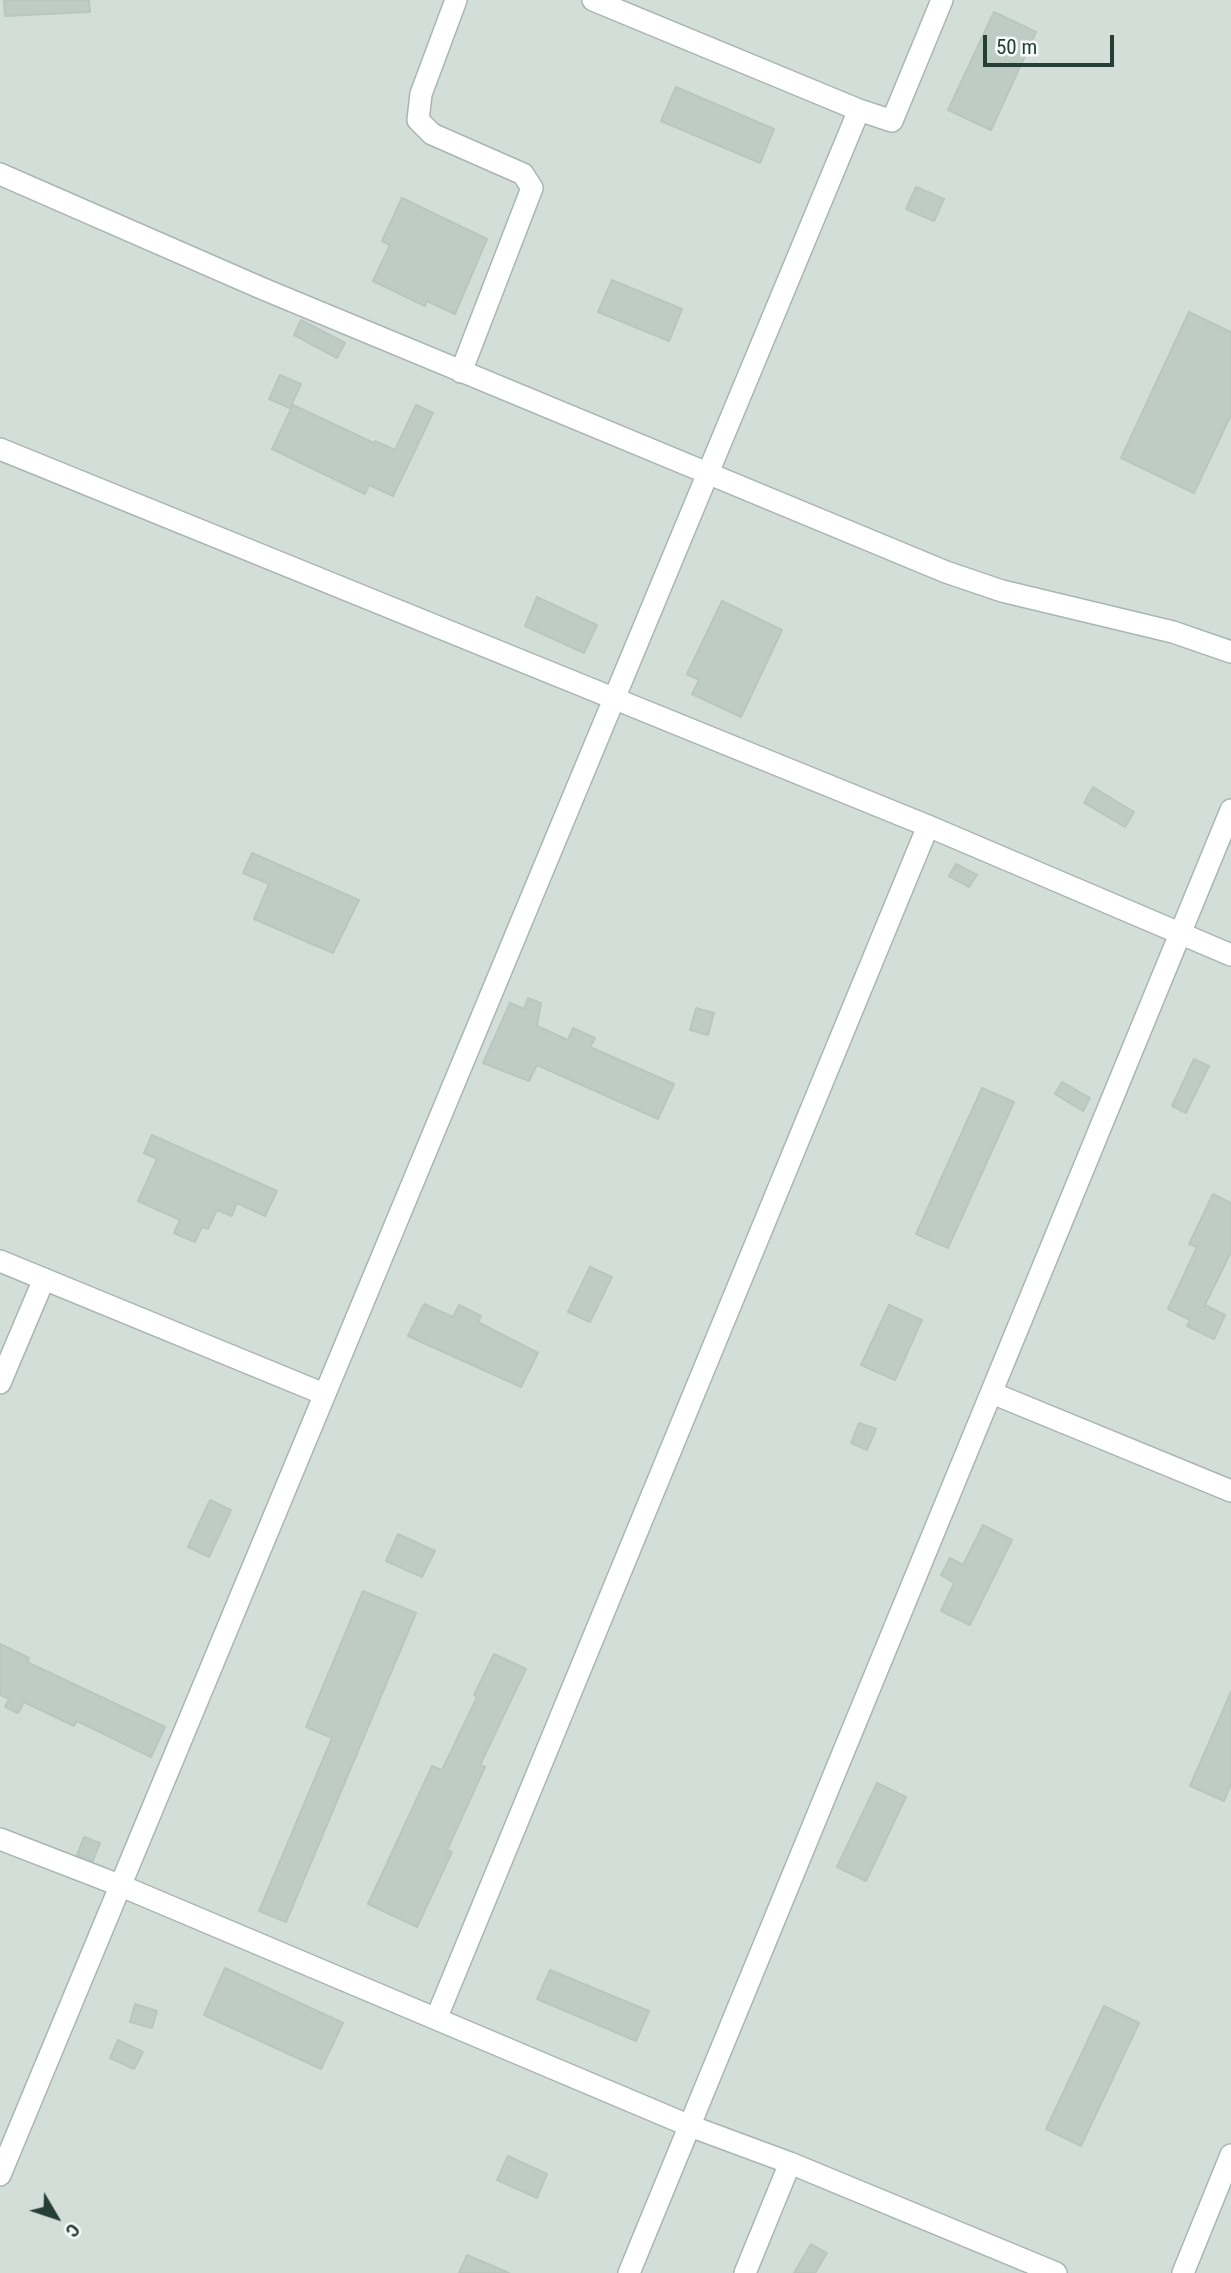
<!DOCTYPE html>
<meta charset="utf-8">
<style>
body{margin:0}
#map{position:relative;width:1231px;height:2273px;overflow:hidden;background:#e6eeea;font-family:"Roboto Condensed",sans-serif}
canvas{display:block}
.north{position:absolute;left:21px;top:2182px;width:70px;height:70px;-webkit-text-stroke:5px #f6faf8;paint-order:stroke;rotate:129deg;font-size:19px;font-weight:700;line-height:28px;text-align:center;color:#253f37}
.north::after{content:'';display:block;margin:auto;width:24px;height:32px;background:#253f37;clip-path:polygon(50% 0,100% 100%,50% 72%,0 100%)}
.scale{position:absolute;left:983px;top:35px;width:131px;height:32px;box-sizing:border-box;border:4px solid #253f37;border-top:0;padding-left:9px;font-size:21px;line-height:24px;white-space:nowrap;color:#253f37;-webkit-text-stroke:5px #f6faf8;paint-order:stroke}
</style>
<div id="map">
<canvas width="1231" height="2273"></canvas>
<div class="north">С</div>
<div class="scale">50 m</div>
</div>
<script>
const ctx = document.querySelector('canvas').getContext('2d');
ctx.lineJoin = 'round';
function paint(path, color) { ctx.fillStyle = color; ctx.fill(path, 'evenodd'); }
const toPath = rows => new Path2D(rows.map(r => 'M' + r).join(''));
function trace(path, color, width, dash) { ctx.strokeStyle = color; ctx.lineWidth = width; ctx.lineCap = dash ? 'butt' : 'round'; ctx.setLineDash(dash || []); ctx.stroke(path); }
paint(toPath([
 [0,0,1231,0,1231,2273,0,2273]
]), '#d4ded9');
const building = toPath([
 [4,0,89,0,90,12,5,16,4,0],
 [994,12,1036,32,991,130,948,110,994,12],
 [676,87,774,129,760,163,661,121,676,87],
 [916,187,944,199,934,221,906,209,916,187],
 [402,198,487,239,455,314,427,301,425,306,373,281,390,245,382,241,402,198],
 [612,280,682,309,669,341,598,312,612,280],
 [1189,312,1231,332,1231,415,1194,493,1121,458,1189,312],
 [301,320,345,343,337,358,294,335,301,320],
 [280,375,301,384,290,408,269,399,280,375],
 [293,405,374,443,375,441,395,450,416,405,433,413,393,496,369,485,365,494,272,449,293,405],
 [537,597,597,625,584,653,525,626,537,597],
 [722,601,782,630,741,717,692,694,699,680,687,674,722,601],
 [1093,787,1134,812,1125,827,1084,803,1093,787],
 [252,853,359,900,333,953,254,919,269,884,243,873,252,853],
 [956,864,977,875,969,887,949,876,956,864],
 [528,998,541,1003,537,1026,568,1040,573,1028,595,1038,590,1047,674,1084,658,1119,537,1065,529,1081,483,1063,510,1003,524,1009,528,998],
 [696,1008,714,1013,708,1035,690,1030,696,1008],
 [1194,1059,1209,1066,1186,1113,1172,1106,1194,1059],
 [1062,1082,1090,1098,1083,1111,1055,1094,1062,1082],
 [982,1088,1014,1102,948,1248,916,1234,982,1088],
 [152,1135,277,1191,265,1216,237,1203,232,1216,217,1210,208,1229,202,1227,195,1242,174,1233,180,1220,138,1201,157,1159,144,1153,152,1135],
 [1213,1194,1231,1203,1231,1252,1205,1305,1225,1315,1214,1339,1187,1326,1190,1320,1168,1309,1197,1247,1189,1244,1213,1194],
 [590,1267,612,1277,590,1322,568,1312,590,1267],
 [424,1304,453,1317,459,1305,481,1316,478,1322,538,1353,521,1387,408,1336,424,1304],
 [889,1305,922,1320,895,1380,861,1365,889,1305],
 [859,1423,876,1429,867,1450,851,1443,859,1423],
 [210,1500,231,1510,209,1557,188,1547,210,1500],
 [983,1525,1012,1540,970,1625,941,1611,954,1583,941,1575,950,1558,963,1565,983,1525],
 [398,1534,435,1551,422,1577,386,1561,398,1534],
 [363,1591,416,1613,286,1922,259,1911,332,1738,306,1727,363,1591],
 [0,1644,29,1658,27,1662,165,1727,151,1757,77,1721,74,1726,24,1702,18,1713,5,1707,9,1699,0,1695,0,1644],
 [494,1654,526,1669,480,1765,485,1767,447,1850,452,1852,417,1927,368,1904,432,1766,442,1770,477,1697,474,1695,494,1654],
 [1231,1692,1231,1784,1224,1801,1190,1786,1231,1692],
 [877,1783,906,1797,866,1881,837,1867,877,1783],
 [84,1837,100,1843,93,1861,77,1855,84,1837],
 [225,1968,343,2023,321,2069,204,2015,225,1968],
 [550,1970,649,2011,636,2041,537,1999,550,1970],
 [135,2004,157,2011,152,2028,130,2022,135,2004],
 [1104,2006,1139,2023,1081,2146,1046,2129,1104,2006],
 [118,2040,143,2052,134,2069,110,2058,118,2040],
 [508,2156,547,2174,537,2198,497,2180,508,2156],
 [811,2244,827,2253,815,2273,794,2273,811,2244],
 [467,2255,509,2273,459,2273,467,2255]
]);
paint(building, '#beccc5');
trace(building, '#b8c7c0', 2);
const minor = toPath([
 [456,0,421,94,418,120,432,134,523,174,532,188,461,372],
 [593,0,859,110,892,121,942,0],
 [0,174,261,288,946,572,1002,591,1173,632,1231,652],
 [0,449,928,826,1231,955],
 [0,1261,324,1394],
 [0,1383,44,1279],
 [992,1393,1231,1491],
 [0,1839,119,1885,690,2126,790,2163,1056,2273],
 [436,2019,928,826],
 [0,2175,859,110],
 [629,2273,1231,810],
 [745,2273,790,2163],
 [1183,2273,1231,2155]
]);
trace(minor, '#a8b6b1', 24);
trace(minor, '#fff', 21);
</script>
